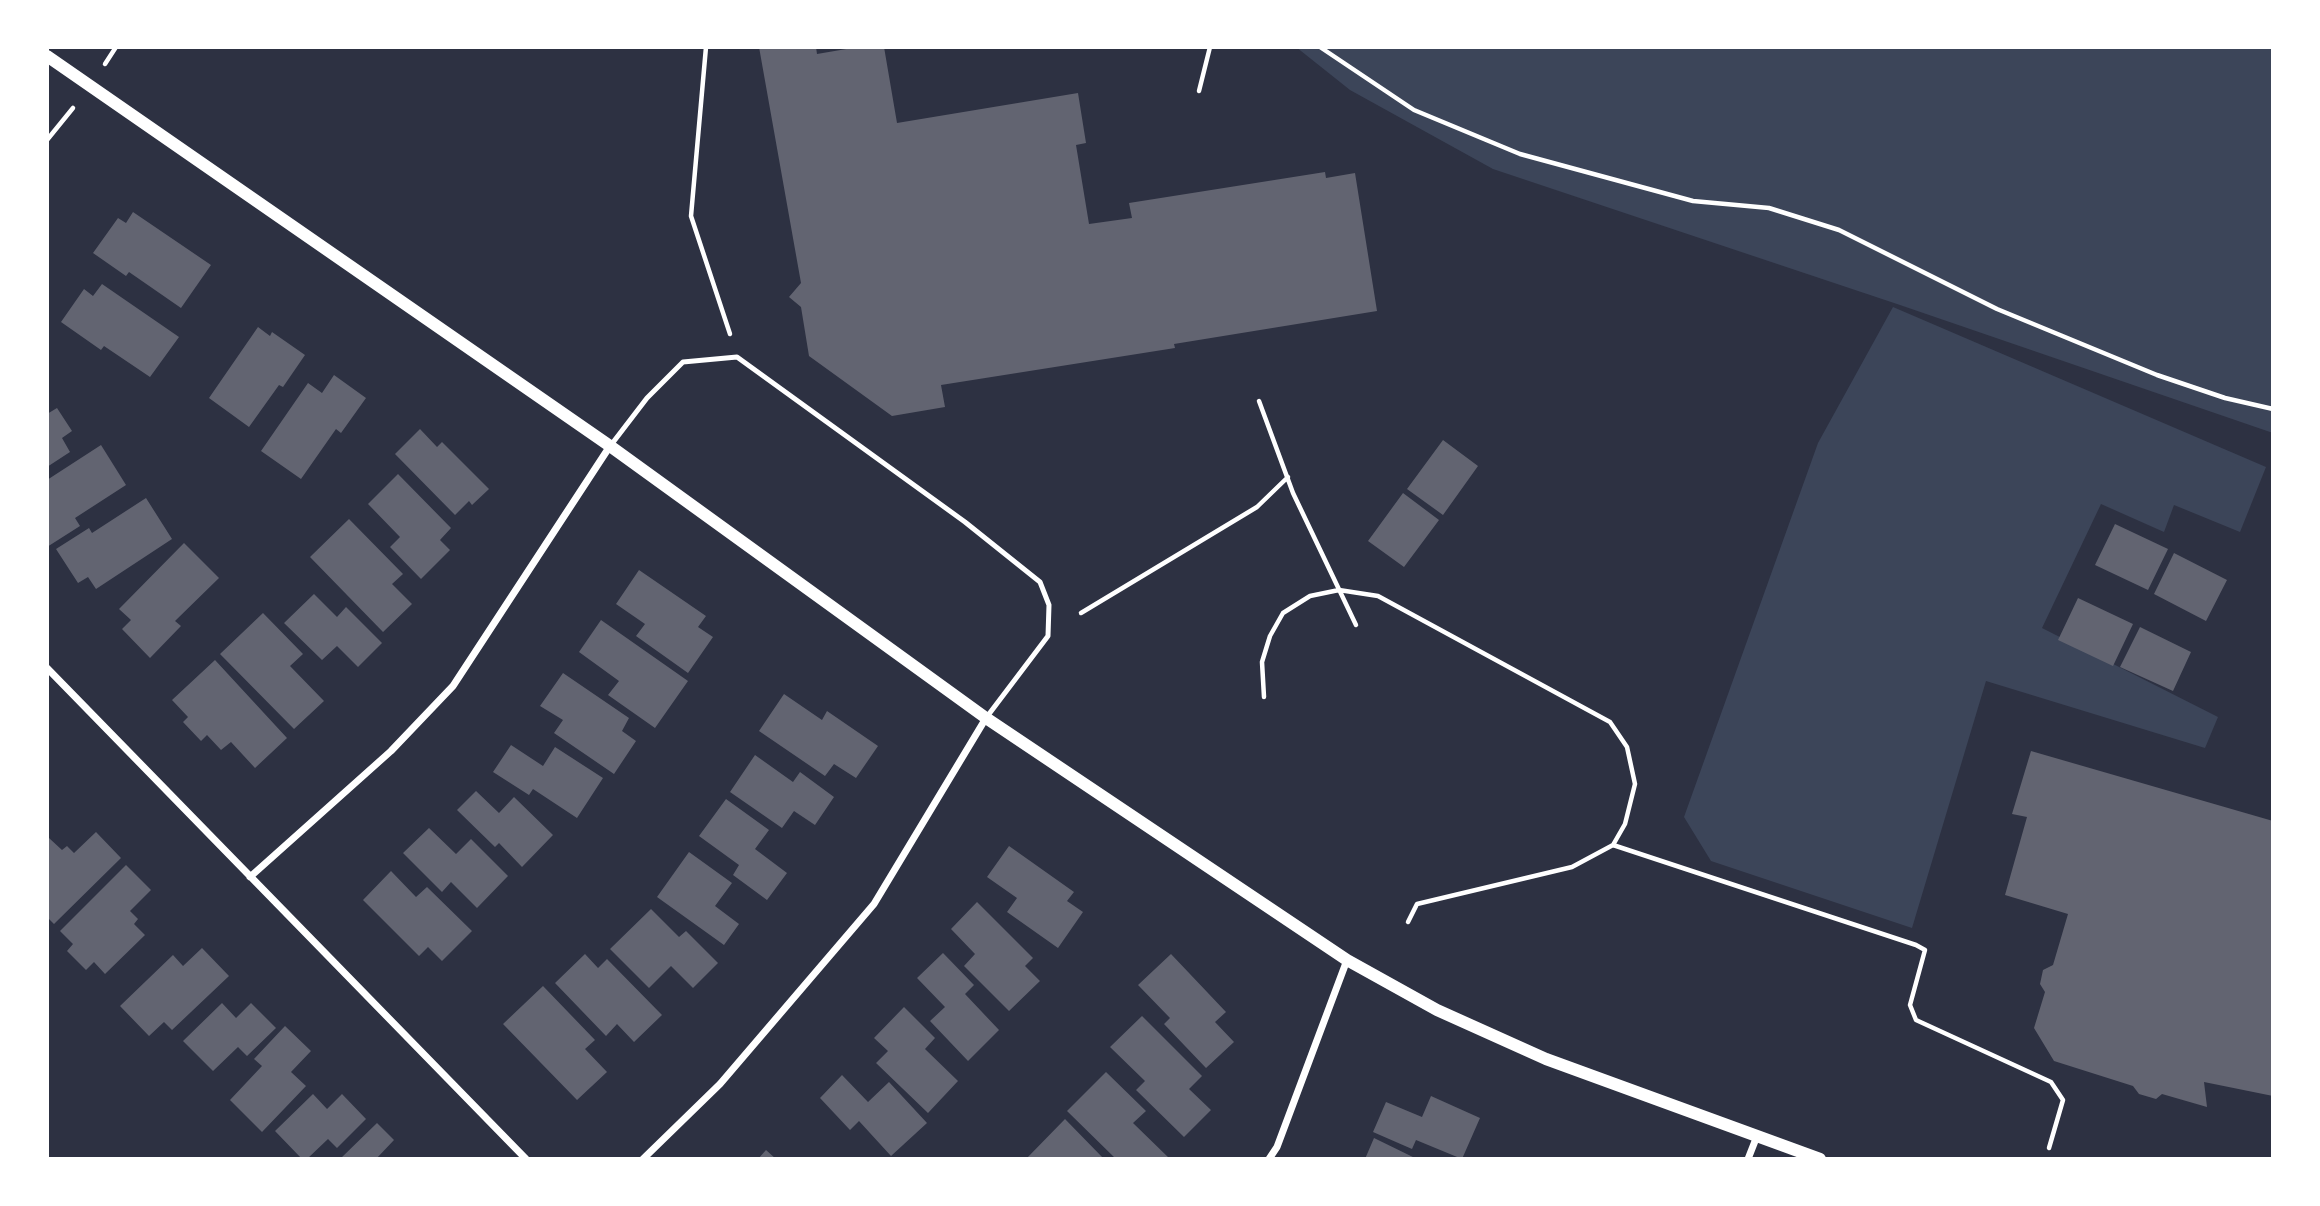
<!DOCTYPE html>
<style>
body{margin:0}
#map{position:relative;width:2320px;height:1206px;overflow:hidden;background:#2d3142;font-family:"Nunito Sans",sans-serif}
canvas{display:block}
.frame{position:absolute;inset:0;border:49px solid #fff;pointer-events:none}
</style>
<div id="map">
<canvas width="2320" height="1206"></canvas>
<div class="frame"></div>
</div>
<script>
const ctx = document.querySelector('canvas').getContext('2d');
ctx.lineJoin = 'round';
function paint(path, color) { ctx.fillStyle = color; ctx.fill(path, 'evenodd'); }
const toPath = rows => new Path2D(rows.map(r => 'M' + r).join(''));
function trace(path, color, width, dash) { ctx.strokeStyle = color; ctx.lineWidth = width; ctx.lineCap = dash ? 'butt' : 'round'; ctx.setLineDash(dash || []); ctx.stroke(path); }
paint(toPath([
 [1296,47,2273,47,2273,433,1900,305,1493,169,1350,90],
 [1893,307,2266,467,2240,532,2174,505,2164,532,2101,504,2042,628,2218,717,2205,748,1986,681,1912,928,1711,861,1684,817,1818,443]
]), '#3c4559');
paint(toPath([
 [759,47,816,47,817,54,858,47,884,47,897,123,1078,93,1086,143,1076,145,1089,224,1132,218,1129,203,1325,172,1326,178,1355,173,1377,311,1174,344,1175,348,941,385,945,407,892,416,809,356,801,307,789,297,801,283],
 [133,212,211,265,181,308,129,272,126,276,93,253,118,218,126,223],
 [102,284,179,337,150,377,104,346,101,350,61,322,84,289,93,296],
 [258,327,270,336,272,332,305,355,283,387,279,385,249,427,209,398],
 [334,375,366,398,341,433,336,429,301,479,261,451,308,383,322,393],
 [57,408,72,431,62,438,70,452,47,467,47,414],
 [420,429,437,447,442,442,489,489,472,505,469,501,455,515,395,454],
 [1443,440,1478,466,1443,515,1407,489],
 [101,445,126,485,75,518,80,526,47,547,47,480],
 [398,474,451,528,440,540,450,550,421,579,390,547,400,537,368,504],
 [1403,493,1439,520,1404,567,1368,541],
 [146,498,172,539,96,589,88,577,78,583,56,549,89,528,92,533],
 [349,519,403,574,392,584,412,604,383,632,310,557],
 [2115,524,2168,549,2148,590,2095,565],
 [184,543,219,578,175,621,181,626,150,658,122,629,131,620,119,609],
 [2174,553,2227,580,2206,621,2154,594],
 [639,570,706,616,698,627,713,637,688,673,636,636,645,624,616,604],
 [314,594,337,617,346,607,382,643,358,667,337,646,322,660,284,623],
 [2078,598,2133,624,2113,666,2058,640],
 [263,613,303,654,290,666,324,701,294,729,220,654],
 [601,620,688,681,655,728,608,695,619,681,579,652],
 [2140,627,2191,652,2173,691,2120,667],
 [215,660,287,738,255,768,231,742,221,750,207,735,201,741,183,722,188,717,172,700],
 [563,673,629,718,622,731,636,741,614,774,554,733,563,720,540,706],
 [784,694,822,720,827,711,878,746,856,778,834,764,825,776,759,731],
 [511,745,543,766,555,747,603,778,577,818,533,789,529,795,493,772],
 [2031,751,2273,821,2273,1096,2204,1082,2207,1107,2162,1094,2156,1099,2139,1094,2133,1086,2054,1061,2034,1028,2045,992,2040,984,2043,970,2053,965,2068,914,2005,895,2027,817,2012,814],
 [755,755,793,782,800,772,834,797,815,825,794,811,782,828,730,792],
 [476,791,499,813,514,797,553,835,522,867,499,843,495,847,457,810],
 [726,799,769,830,755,849,787,873,767,900,733,875,739,865,699,836],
 [429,828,456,854,471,839,508,876,477,908,451,882,442,892,403,853],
 [96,832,121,858,54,924,47,917,47,840,49,838,62,850,67,846,74,853],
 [1009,846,1074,892,1067,901,1083,912,1058,948,1007,912,1017,898,987,877],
 [689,852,732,883,715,906,739,924,724,945,657,897],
 [126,865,151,890,130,911,138,919,134,924,145,935,105,974,94,962,86,970,67,951,73,944,60,931],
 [391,871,416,897,427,887,472,931,442,961,428,947,419,956,363,900],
 [977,902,1033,958,1025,966,1040,981,1009,1011,964,966,975,954,951,929],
 [651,909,679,937,686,931,718,963,693,988,671,966,649,988,610,949],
 [202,948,229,976,172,1030,164,1022,149,1036,120,1006,173,955,183,966],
 [943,953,974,985,965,994,999,1030,968,1061,930,1021,945,1007,917,978],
 [585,954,598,968,607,959,662,1015,634,1042,617,1024,606,1036,555,983],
 [1171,954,1226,1012,1215,1022,1234,1042,1206,1068,1164,1024,1170,1018,1138,985],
 [543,986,595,1040,585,1049,607,1072,577,1100,503,1024],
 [222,1003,236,1018,251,1003,276,1028,247,1056,238,1047,213,1071,183,1041],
 [904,1007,935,1038,925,1049,958,1081,928,1113,876,1063,888,1051,874,1038],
 [1142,1016,1202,1076,1189,1089,1211,1110,1184,1137,1136,1090,1145,1081,1110,1047],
 [285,1026,311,1051,291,1072,306,1086,262,1132,230,1100,262,1066,254,1059],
 [1106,1072,1146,1111,1133,1123,1170,1159,1116,1159,1067,1111],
 [842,1075,868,1102,889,1082,927,1123,891,1156,859,1121,850,1130,820,1098],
 [313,1094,327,1109,342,1094,366,1119,337,1148,328,1139,307,1159,302,1159,275,1131],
 [1431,1096,1480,1118,1462,1159,1416,1140,1412,1149,1373,1132,1386,1102,1422,1117],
 [1065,1119,1104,1159,1026,1159],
 [377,1123,394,1140,376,1159,340,1159],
 [1374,1138,1417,1159,1365,1159],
 [766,1150,776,1159,758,1159]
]), '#626471');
trace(toPath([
 [706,47,691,216,730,334],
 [1320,47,1414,110,1520,154,1693,201,1769,208,1839,230,1997,309,2157,375,2225,398,2273,409],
 [105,64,116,47],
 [1199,91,1210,47],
 [47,140,73,108],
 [1259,401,1293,493,1356,625],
 [1081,613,1257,507,1288,477],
 [1264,697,1262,662,1270,636,1283,613,1310,596,1339,590,1378,596,1610,722,1627,747,1635,784,1625,824,1613,845],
 [1408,922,1417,904,1572,867,1613,845,1916,945,1925,950,1910,1005,1916,1020,2051,1082,2063,1100,2049,1148]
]), '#fff', 4.5);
trace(toPath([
 [611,445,647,398,683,362,737,357,965,522,1040,582,1049,605,1048,636,986,718]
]), '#fff', 5);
trace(toPath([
 [47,668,526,1159],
 [250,877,391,751,453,686,610,446],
 [643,1159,720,1084,874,904,986,718],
 [1269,1159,1277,1147,1347,960],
 [1748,1159,1757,1136]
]), '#fff', 7);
trace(toPath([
 [47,56,610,446,986,718,1347,960,1437,1010,1546,1059,1820,1159]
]), '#fff', 12);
</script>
